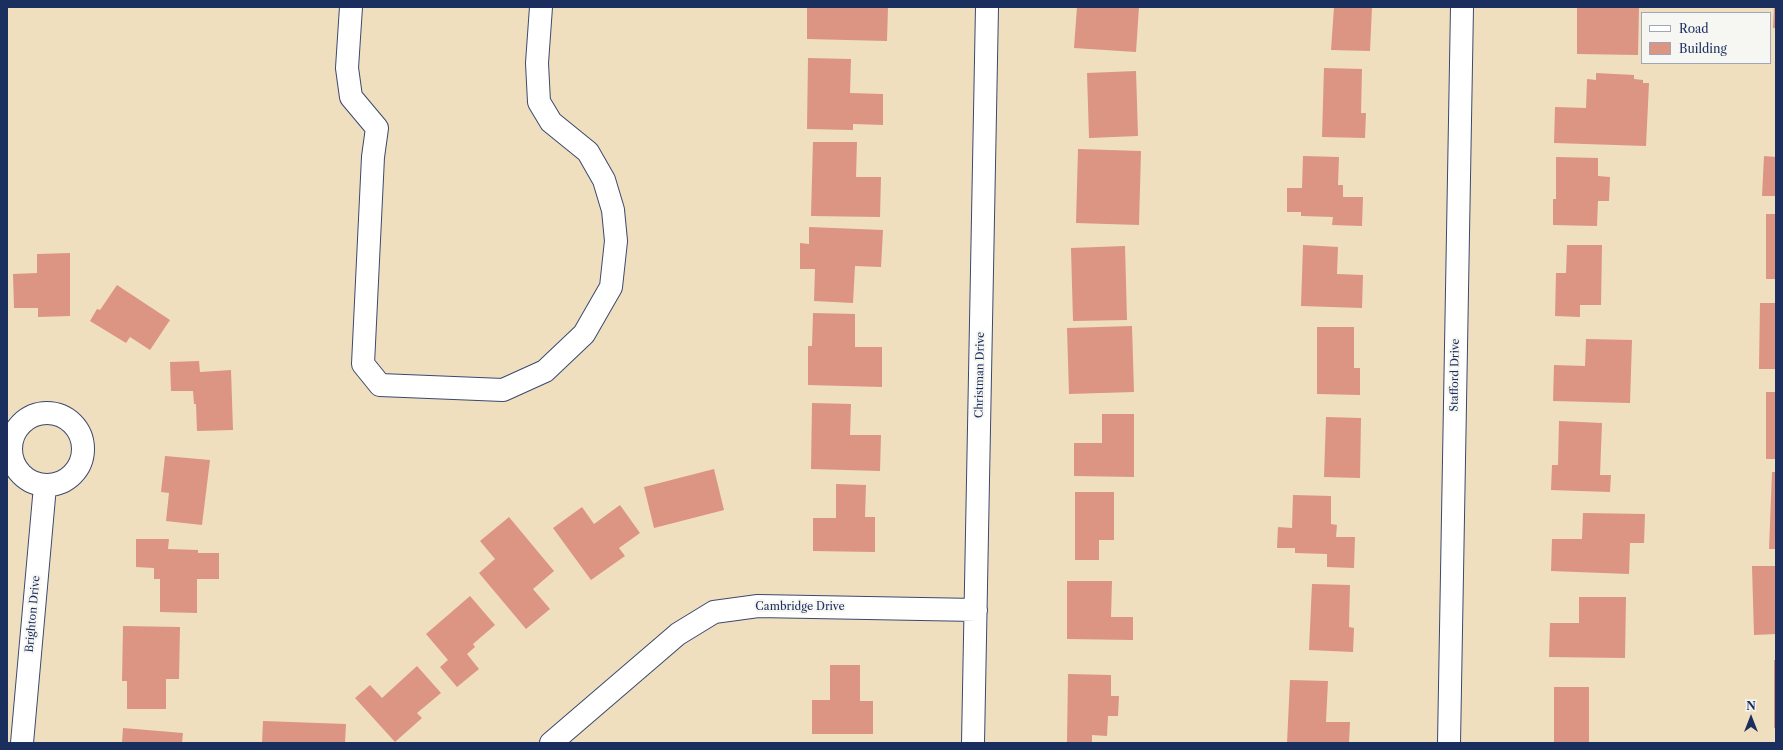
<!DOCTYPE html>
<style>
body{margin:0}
#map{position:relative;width:1783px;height:750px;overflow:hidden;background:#efdfbf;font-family:"Libre Caslon Text",serif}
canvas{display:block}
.frame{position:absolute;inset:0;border:8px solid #1b2f5e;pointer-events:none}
.legend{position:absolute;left:1641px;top:12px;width:130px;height:52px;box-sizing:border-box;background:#f6f6f2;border:1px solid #9ea6b7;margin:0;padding:5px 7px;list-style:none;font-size:12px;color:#1b2f5e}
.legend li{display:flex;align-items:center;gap:8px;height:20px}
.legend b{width:20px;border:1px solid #9ea6b7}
.north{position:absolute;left:1731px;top:698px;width:40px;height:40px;-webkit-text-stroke:3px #f6f6f2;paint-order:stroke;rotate:0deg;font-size:11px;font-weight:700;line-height:16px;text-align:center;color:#1b2f5e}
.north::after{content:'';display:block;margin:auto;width:14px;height:18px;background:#1b2f5e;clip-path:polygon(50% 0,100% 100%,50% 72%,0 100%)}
</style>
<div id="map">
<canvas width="1783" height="750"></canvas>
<div class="frame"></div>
<ul class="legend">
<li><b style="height:5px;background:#fff"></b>Road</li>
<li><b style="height:11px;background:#dc9483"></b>Building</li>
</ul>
<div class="north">N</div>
</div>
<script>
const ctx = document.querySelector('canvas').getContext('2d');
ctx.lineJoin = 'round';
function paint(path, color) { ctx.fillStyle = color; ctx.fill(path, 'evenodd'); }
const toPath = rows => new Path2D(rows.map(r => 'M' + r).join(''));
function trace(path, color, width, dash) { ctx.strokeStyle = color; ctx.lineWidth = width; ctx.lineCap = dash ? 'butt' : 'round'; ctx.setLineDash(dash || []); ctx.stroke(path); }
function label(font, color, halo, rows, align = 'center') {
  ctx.font = font + ' "Libre Caslon Text",serif'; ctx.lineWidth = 4; ctx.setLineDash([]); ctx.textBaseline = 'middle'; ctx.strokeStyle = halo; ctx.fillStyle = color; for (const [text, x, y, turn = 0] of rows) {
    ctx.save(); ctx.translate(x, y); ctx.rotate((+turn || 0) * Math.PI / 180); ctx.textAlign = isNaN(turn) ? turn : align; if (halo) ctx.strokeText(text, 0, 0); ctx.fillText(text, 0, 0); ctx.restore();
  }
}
paint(toPath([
 [807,7,888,7,887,41,807,39],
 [1077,7,1139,7,1136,52,1074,48],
 [1334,7,1372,7,1370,51,1331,50],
 [1577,7,1639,7,1638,55,1577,54],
 [1774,7,1776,7,1776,28,1773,28],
 [808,58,851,59,850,93,883,94,883,125,853,124,853,130,807,129],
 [1324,68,1362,69,1361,113,1366,113,1365,138,1322,137],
 [1136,71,1138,136,1089,138,1087,73],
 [1596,73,1634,75,1634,79,1643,80,1643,83,1649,83,1646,146,1554,143,1555,107,1586,108,1587,79,1596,80],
 [813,142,857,142,856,177,881,177,880,217,811,216],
 [1078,149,1141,151,1139,225,1076,223],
 [1303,156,1339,157,1338,185,1343,185,1343,197,1363,197,1362,226,1332,225,1333,217,1301,216,1301,212,1287,212,1287,188,1302,188],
 [1764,156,1776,157,1776,196,1762,196],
 [1556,157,1598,158,1598,176,1610,177,1609,201,1598,201,1597,226,1553,225,1553,199,1556,199],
 [1766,214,1776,214,1776,279,1766,279],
 [809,227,883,230,881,267,855,266,853,303,814,301,815,269,800,269,800,243,809,244],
 [1303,245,1338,247,1337,274,1363,275,1362,308,1301,306],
 [1567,245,1602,245,1601,305,1580,305,1580,317,1555,316,1556,273,1566,273],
 [1125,246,1127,320,1073,321,1071,248],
 [70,253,70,316,38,317,38,308,14,308,13,274,37,273,37,254],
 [117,285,170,320,150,350,130,337,126,343,90,321,97,309,100,310],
 [1760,303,1776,303,1776,369,1759,369],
 [813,313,855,314,855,347,882,347,882,387,808,385,808,346,812,346],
 [1132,326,1134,392,1069,394,1067,328],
 [1317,327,1354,327,1354,368,1360,368,1360,395,1317,394],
 [1586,339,1632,340,1630,403,1553,401,1554,365,1585,366],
 [199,361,200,372,231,370,233,430,197,431,196,404,194,404,193,391,171,391,170,362],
 [1766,392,1776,392,1776,459,1766,459],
 [812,403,851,404,850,435,881,435,880,471,811,469],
 [1102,414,1134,414,1134,477,1074,476,1074,443,1102,443],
 [1326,417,1361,418,1360,478,1324,477],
 [1559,421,1602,423,1600,475,1611,475,1610,492,1551,490,1552,465,1558,465],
 [165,456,210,460,202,525,166,521,169,493,161,492],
 [714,469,724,510,654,528,644,487],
 [1772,472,1776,472,1776,549,1769,549],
 [836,484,866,485,865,517,875,517,875,552,813,551,813,518,836,518],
 [1075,492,1114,492,1114,540,1099,540,1099,560,1075,560],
 [1293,495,1331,496,1331,524,1337,525,1336,537,1355,537,1354,568,1327,567,1327,554,1295,553,1295,548,1277,548,1278,527,1292,528],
 [620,505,640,533,619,548,625,556,591,580,553,528,582,507,594,524],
 [1583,513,1645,514,1644,543,1630,543,1629,574,1551,571,1552,539,1582,539],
 [509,517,554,571,533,589,550,609,526,629,479,573,495,559,480,541],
 [136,539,169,539,168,549,198,550,198,553,219,553,219,579,197,579,197,613,160,612,160,579,154,579,154,568,136,567],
 [1752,566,1776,566,1776,634,1754,635],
 [1067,581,1112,581,1111,617,1133,617,1133,640,1067,639],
 [1312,584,1350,585,1349,627,1354,628,1353,652,1309,650],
 [470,596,495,625,473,644,475,647,467,654,479,669,457,687,440,667,448,660,426,634],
 [1579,597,1626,597,1625,658,1549,657,1550,623,1579,623],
 [123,626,180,627,179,679,166,679,166,709,127,709,127,681,122,681],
 [1774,660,1776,660,1776,728,1774,728],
 [830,665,860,665,860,701,873,701,873,734,812,734,812,700,830,700],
 [417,666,441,693,417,713,422,718,395,742,355,698,370,685,382,698],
 [1068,674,1111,675,1111,696,1119,696,1118,716,1108,716,1107,736,1092,735,1092,742,1067,742],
 [1290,680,1328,681,1326,722,1350,722,1349,743,1287,743],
 [1554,687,1589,687,1589,743,1554,743],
 [263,721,346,724,345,743,262,743],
 [123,728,183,733,182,743,122,743]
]), '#dc9483');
const minor = toPath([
 [351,7,347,68,351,97,377,128,373,157,363,364,380,385,503,390,545,371,584,334,611,287,616,241,613,210,604,180,588,152,551,122,539,102,537,63,541,7],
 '11 449a36 36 0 1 1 72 0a36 36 0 1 1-72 0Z',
 [22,743,45,486],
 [551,743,678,634,714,612,758,606,976,610],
 [973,743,987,7],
 [1449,743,1462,7]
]);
trace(minor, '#3b496d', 24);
trace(minor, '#fff', 22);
label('11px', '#1b2f5e', '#f6f6f2', [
 ["Christman Drive",980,375,-89],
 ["Stafford Drive",1455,375,-89],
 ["Cambridge Drive",800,607],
 ["Brighton Drive",33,614,-85]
]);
</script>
